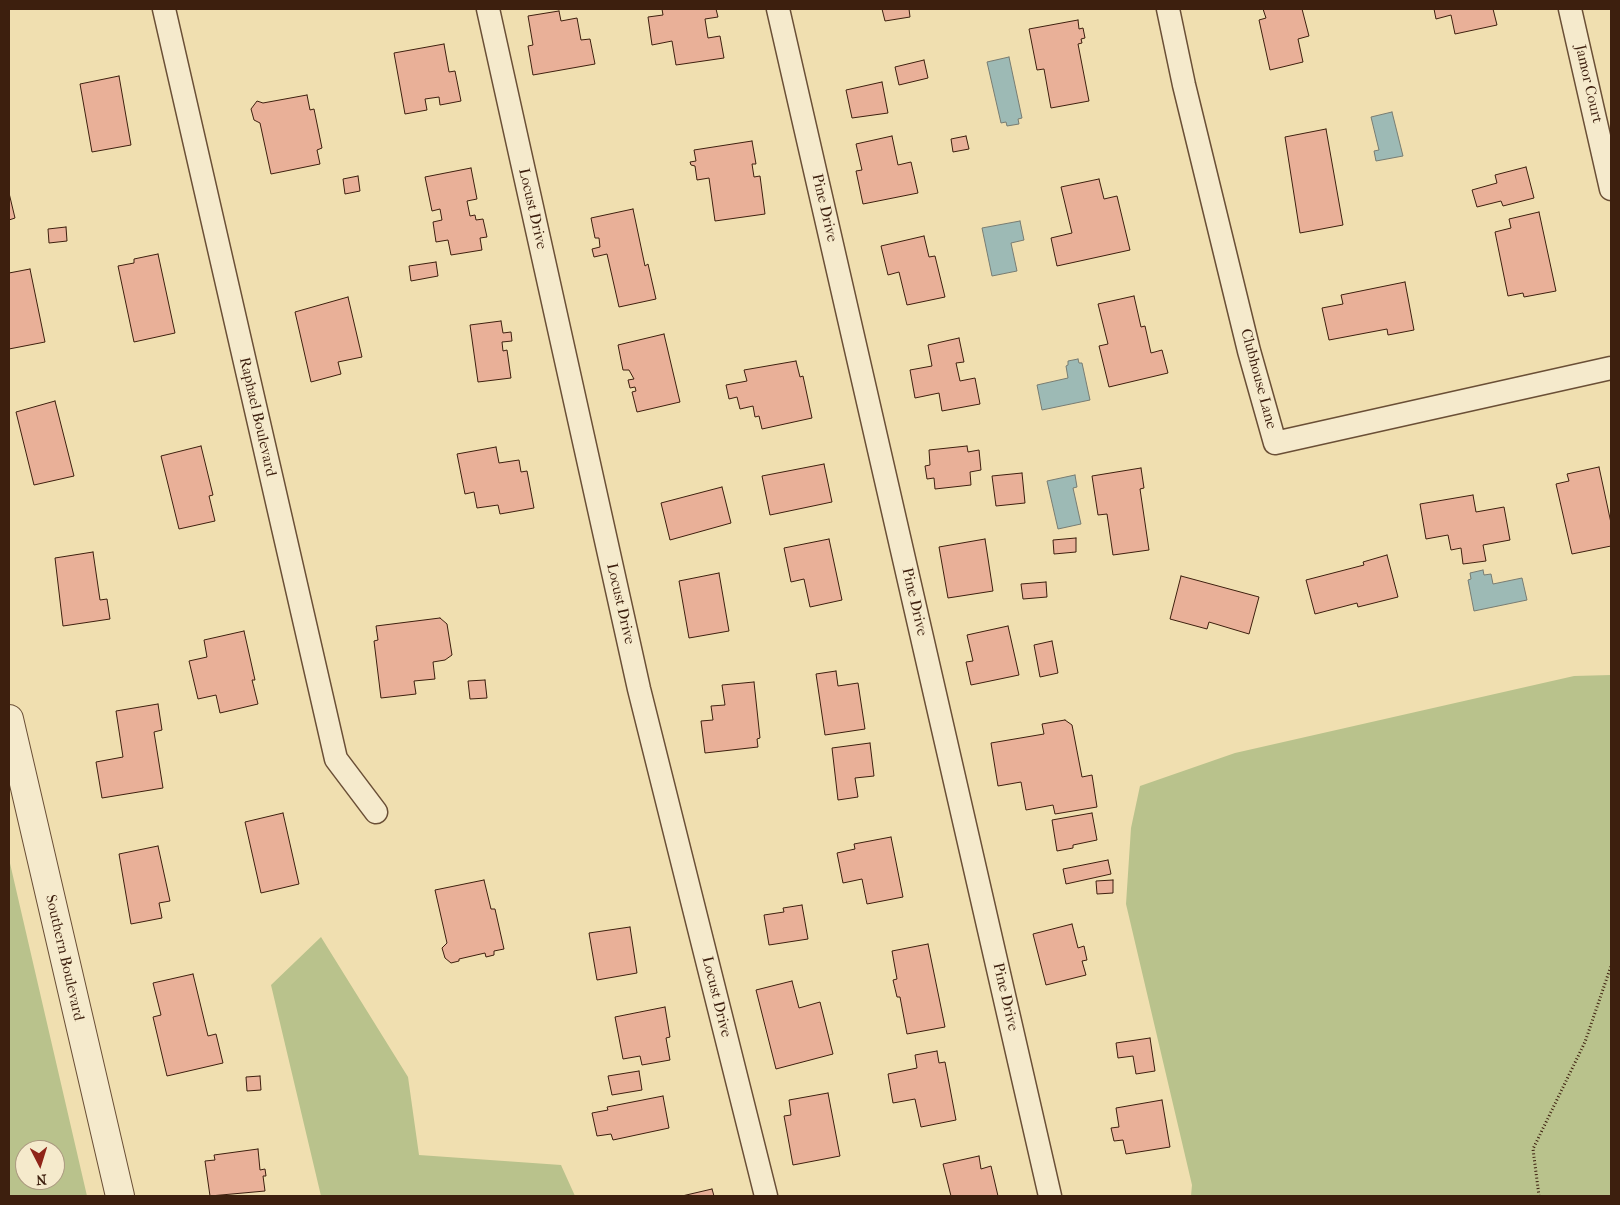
<!DOCTYPE html>
<style>
body{margin:0}
#map{position:relative;width:1620px;height:1205px;overflow:hidden;background:#f0dfb0;font-family:"IM FELL French Canon",serif}
canvas{display:block}
.frame{position:absolute;inset:0;border:10px solid #3d1f0e;pointer-events:none}
.north{position:absolute;left:15px;top:1140px;width:50px;height:50px;box-sizing:border-box;background:#f5eacc;border:1px solid #ab9980;border-radius:50%;rotate:175deg;font-size:14px;font-weight:700;line-height:20px;text-align:center;color:#3d1f0e}
.north::after{content:'';display:block;margin:auto;width:18px;height:22px;background:#8f2418;clip-path:polygon(50% 0,100% 100%,50% 72%,0 100%)}
</style>
<div id="map">
<canvas width="1620" height="1205"></canvas>
<div class="frame"></div>
<div class="north">N</div>
</div>
<script>
const ctx = document.querySelector('canvas').getContext('2d');
ctx.lineJoin = 'round';
function paint(path, color) { ctx.fillStyle = color; ctx.fill(path, 'evenodd'); }
const toPath = rows => new Path2D(rows.map(r => 'M' + r).join(''));
function trace(path, color, width, dash) { ctx.strokeStyle = color; ctx.lineWidth = width; ctx.lineCap = dash ? 'butt' : 'round'; ctx.setLineDash(dash || []); ctx.stroke(path); }
function label(font, color, halo, rows, align = 'center') {
  ctx.font = font + ' "IM FELL French Canon",serif'; ctx.lineWidth = 5; ctx.setLineDash([]); ctx.textBaseline = 'middle'; ctx.strokeStyle = halo; ctx.fillStyle = color; for (const [text, x, y, turn = 0] of rows) {
    ctx.save(); ctx.translate(x, y); ctx.rotate((+turn || 0) * Math.PI / 180); ctx.textAlign = isNaN(turn) ? turn : align; if (halo) ctx.strokeText(text, 0, 0); ctx.fillText(text, 0, 0); ctx.restore();
  }
}
paint(toPath([
 [1611,675,1611,1196,1191,1196,1192,1185,1126,904,1131,828,1140,786,1235,753,1574,676],
 [9,859,87,1196,9,1196],
 [25,1150,55,1150,55,1180,25,1180],
 [321,937,408,1077,419,1155,561,1165,575,1196,321,1196,271,985]
]), '#b9c28c');
const water = toPath([
 [1009,57,1022,118,1018,119,1019,124,1007,126,1006,122,1001,123,987,62,1009,57],
 [1392,112,1403,156,1376,161,1374,151,1379,150,1371,117,1392,112],
 [1020,221,1024,240,1011,243,1017,271,992,276,982,228,1020,221],
 [1078,359,1079,363,1082,363,1090,400,1042,410,1037,385,1068,378,1066,366,1068,365,1068,361,1078,359],
 [1075,475,1077,487,1073,488,1081,524,1058,529,1047,481,1075,475],
 [1483,570,1484,575,1491,574,1493,584,1522,578,1527,600,1474,611,1468,580,1471,579,1470,573,1483,570]
]);
paint(water, '#9dbab5');
trace(water, '#777c72', 1);
const building = toPath([
 [662,9,716,9,718,17,705,19,708,38,720,36,724,58,676,65,672,41,652,45,648,17,663,15,662,9],
 [882,9,909,9,910,17,885,21,882,9],
 [1263,9,1302,9,1309,36,1298,39,1303,62,1270,70,1259,20,1266,18,1263,9],
 [1434,9,1493,9,1497,25,1455,34,1451,15,1436,19,1434,9],
 [559,11,561,21,577,18,581,40,590,39,595,64,533,75,528,46,533,45,528,16,559,11],
 [1078,20,1079,29,1083,28,1085,38,1081,39,1082,43,1078,44,1089,101,1051,108,1044,69,1037,70,1029,29,1078,20],
 [444,44,449,72,455,71,461,101,440,105,439,97,425,99,427,110,405,114,394,53,444,44],
 [924,60,928,78,899,85,895,67,924,60],
 [119,76,131,145,92,152,80,84,119,76],
 [882,82,888,113,852,118,846,90,882,82],
 [307,95,310,110,314,109,322,148,317,150,320,164,271,174,260,123,254,120,251,109,257,101,263,103,307,95],
 [1326,129,1343,225,1300,233,1285,137,1326,129],
 [892,136,898,165,911,162,918,193,863,204,856,171,862,170,856,144,892,136],
 [966,136,969,149,953,152,951,139,966,136],
 [752,141,756,164,752,164,754,177,760,176,765,214,715,221,709,178,697,180,695,166,691,165,690,162,696,161,694,150,752,141],
 [1526,167,1534,198,1503,206,1501,201,1477,207,1472,190,1497,183,1495,175,1526,167],
 [471,168,477,199,467,201,470,216,475,215,476,220,483,219,487,237,480,238,482,250,451,255,448,240,436,242,433,222,442,220,440,209,432,211,425,177,471,168],
 [358,176,360,191,345,194,343,179,358,176],
 [1099,179,1104,199,1117,196,1130,250,1057,266,1051,238,1072,233,1061,187,1099,179],
 [9,193,15,218,9,220,9,193],
 [633,209,645,266,648,264,656,299,619,307,607,254,594,257,592,249,600,247,599,238,595,238,591,218,633,209],
 [1539,212,1556,291,1524,297,1523,293,1508,296,1495,232,1511,228,1509,219,1539,212],
 [66,227,67,241,49,243,48,229,66,227],
 [924,236,929,257,935,256,945,297,907,305,899,272,888,275,881,246,924,236],
 [158,254,175,333,134,342,118,266,134,263,134,259,158,254],
 [436,262,438,276,411,281,409,266,436,262],
 [30,269,45,342,9,349,9,273,30,269],
 [1405,282,1414,330,1388,335,1387,329,1329,340,1322,308,1343,304,1341,295,1405,282],
 [1134,296,1141,327,1145,326,1151,353,1162,350,1168,373,1109,387,1099,346,1108,344,1098,304,1134,296],
 [348,297,362,357,338,362,341,374,311,382,295,312,348,297],
 [501,321,503,333,511,332,512,341,502,342,503,351,507,350,511,378,478,382,470,325,501,321],
 [664,334,680,402,637,412,632,392,636,391,635,387,630,388,628,380,634,379,629,370,623,370,618,345,664,334],
 [959,338,964,362,956,363,960,381,975,378,980,404,942,411,939,393,915,398,910,370,932,366,928,345,959,338],
 [796,361,800,377,803,376,812,418,762,429,759,416,755,417,753,406,740,409,737,397,729,399,726,385,747,381,744,370,796,361],
 [55,401,74,476,34,485,16,412,55,401],
 [201,446,213,495,209,496,215,521,179,529,161,456,201,446],
 [967,446,968,452,979,450,981,470,970,472,971,485,935,489,934,478,927,479,925,466,930,465,929,450,967,446],
 [496,447,499,463,519,460,521,472,527,471,534,508,500,514,498,505,477,508,474,492,465,494,457,454,496,447],
 [824,464,832,502,770,515,762,476,824,464],
 [1599,467,1611,523,1611,546,1572,554,1556,484,1569,481,1567,474,1599,467],
 [1141,468,1144,488,1140,489,1149,550,1113,555,1107,514,1098,515,1092,476,1141,468],
 [1022,473,1025,503,996,506,992,476,1022,473],
 [722,487,731,523,670,540,661,503,722,487],
 [1473,495,1476,512,1504,507,1510,540,1483,545,1486,561,1463,564,1461,548,1451,550,1448,535,1426,539,1420,504,1473,495],
 [1076,538,1076,552,1054,554,1053,540,1076,538],
 [829,539,842,600,810,607,804,579,791,582,784,548,829,539],
 [985,539,993,591,948,598,939,547,985,539],
 [93,552,100,600,107,599,110,619,63,626,55,558,93,552],
 [1387,555,1398,597,1358,607,1357,603,1315,614,1306,580,1364,565,1363,562,1387,555],
 [719,573,729,631,689,638,679,581,719,573],
 [1181,576,1259,597,1249,634,1209,622,1207,629,1170,619,1181,576],
 [1046,582,1047,597,1023,599,1021,584,1046,582],
 [440,618,447,624,452,655,445,660,433,662,435,679,414,681,416,694,381,698,374,641,378,640,376,626,440,618],
 [1008,626,1019,675,971,685,966,662,973,661,967,635,1008,626],
 [244,631,255,680,252,680,258,704,220,713,216,695,198,699,189,661,207,657,204,640,244,631],
 [1052,641,1058,673,1040,677,1034,645,1052,641],
 [836,671,838,686,858,683,865,729,825,735,816,674,836,671],
 [485,680,487,698,470,699,468,681,485,680],
 [754,682,760,738,757,739,758,747,705,753,701,721,713,720,711,706,725,705,722,685,754,682],
 [158,704,162,730,154,732,163,788,102,798,96,762,123,757,116,711,158,704],
 [1065,720,1072,725,1082,777,1092,775,1097,807,1055,814,1053,805,1026,810,1021,782,998,786,991,743,1044,734,1042,724,1065,720],
 [870,743,874,776,855,778,858,797,838,800,832,748,870,743],
 [283,813,299,884,261,893,245,822,283,813],
 [1092,813,1097,840,1073,845,1073,848,1057,851,1052,820,1092,813],
 [891,837,903,897,867,904,862,879,843,883,837,853,855,849,854,844,891,837],
 [158,846,170,901,159,903,162,918,131,924,119,854,158,846],
 [1108,860,1111,874,1066,884,1063,869,1108,860],
 [484,880,491,909,495,909,504,949,494,951,494,955,486,957,485,953,459,959,459,961,451,963,445,958,442,948,447,943,435,890,484,880],
 [1113,880,1113,893,1097,894,1096,881,1113,880],
 [802,905,808,939,769,945,764,915,784,912,783,908,802,905],
 [1072,924,1078,948,1084,946,1087,960,1082,961,1086,975,1046,985,1033,934,1072,924],
 [630,927,637,973,597,980,589,933,630,927],
 [928,944,945,1027,907,1034,900,997,897,997,893,980,897,979,892,951,928,944],
 [193,974,208,1036,216,1034,223,1063,167,1076,153,1017,161,1015,153,983,193,974],
 [792,981,799,1008,820,1002,833,1054,776,1069,756,990,792,981],
 [665,1007,670,1037,666,1038,670,1060,642,1065,640,1056,623,1059,615,1017,665,1007],
 [1150,1038,1155,1071,1136,1074,1133,1056,1118,1058,1116,1043,1150,1038],
 [937,1051,939,1063,945,1062,956,1120,921,1127,915,1099,893,1103,888,1074,917,1068,915,1055,937,1051],
 [639,1071,642,1090,612,1095,608,1076,639,1071],
 [260,1076,261,1090,247,1091,246,1077,260,1076],
 [828,1093,840,1156,793,1165,784,1116,791,1115,789,1100,828,1093],
 [663,1096,669,1128,613,1140,611,1134,597,1136,592,1113,608,1110,607,1107,663,1096],
 [1162,1100,1170,1147,1126,1154,1123,1140,1114,1141,1111,1128,1119,1127,1116,1108,1162,1100],
 [258,1149,260,1170,265,1169,266,1176,263,1176,265,1191,210,1196,205,1161,215,1160,214,1155,258,1149],
 [979,1156,981,1169,991,1166,998,1196,951,1196,943,1164,979,1156],
 [712,1189,714,1196,682,1196,712,1189]
]);
paint(building, '#e9b098');
trace(building, '#3d1f0e', 1);
const minor = toPath([
 [164,9,336,759,376,812],
 [488,9,639,689,766,1196],
 [778,9,1050,1196],
 [1168,9,1184,85,1249,351,1275,443,1611,368],
 [1570,9,1611,189]
]);
const tertiary = toPath([
 [9,719,120,1196]
]);
trace(minor, '#6a4f36', 25);
trace(tertiary, '#6a4f36', 30);
trace(toPath([
 [1539,1196,1533,1149,1585,1042,1611,966]
]), '#3d1f0e', 3, [1, 2.5]);
trace(minor, '#f5eacc', 22);
trace(tertiary, '#f5eacc', 28);
label('15px', '#3d1f0e', '#f5eacc', [
 ["Jamor Court",1588,84,77],
 ["Pine Drive",824,208,77],
 ["Locust Drive",532,209,77],
 ["Clubhouse Lane",1258,379,75],
 ["Raphael Boulevard",257,417,77],
 ["Pine Drive",914,602,77],
 ["Locust Drive",620,604,77],
 ["Southern Boulevard",64,958,77],
 ["Locust Drive",716,997,76],
 ["Pine Drive",1005,997,77]
]);
</script>
